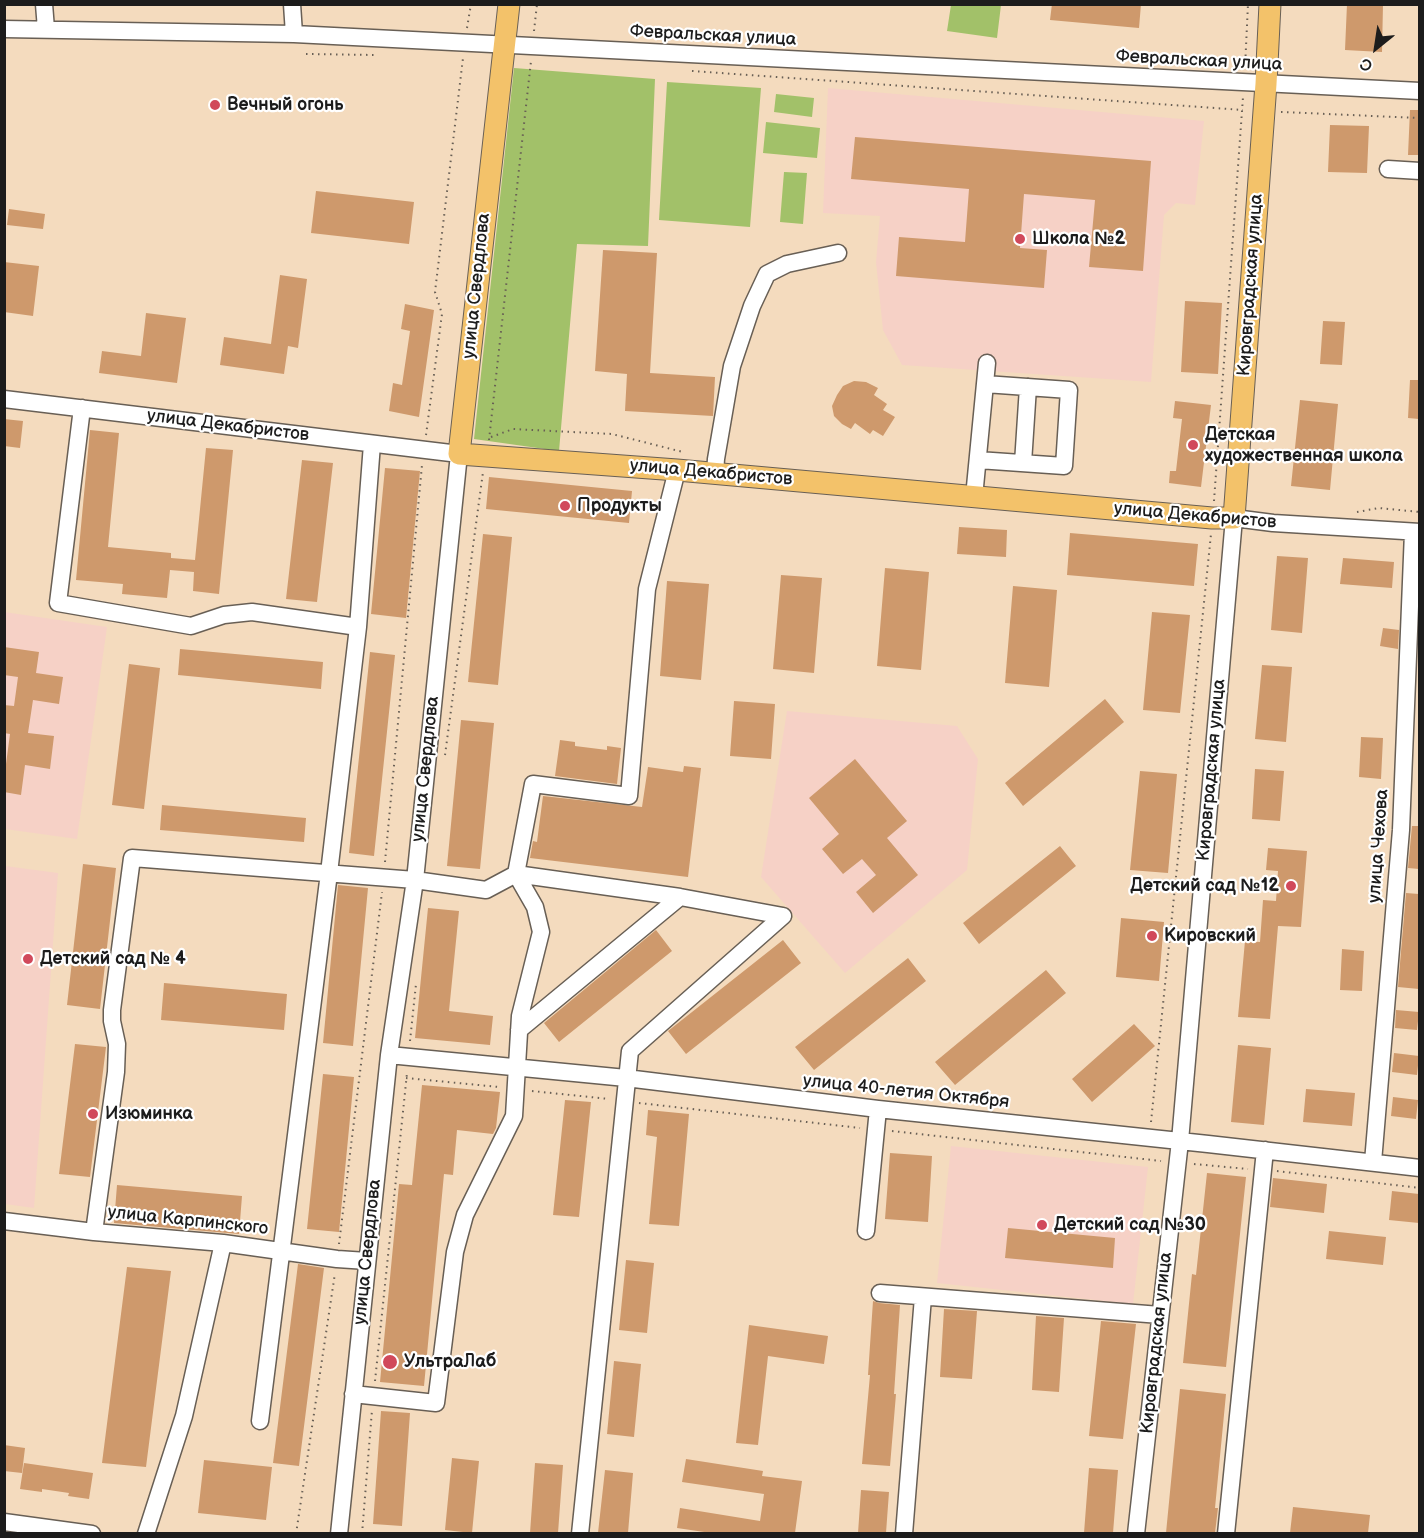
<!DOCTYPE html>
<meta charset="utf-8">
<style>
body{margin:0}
#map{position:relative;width:1424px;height:1538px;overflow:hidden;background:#f4dbbe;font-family:"Balsamiq Sans",sans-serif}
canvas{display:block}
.frame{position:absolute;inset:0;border:6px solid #1c1c1c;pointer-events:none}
.north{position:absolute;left:1346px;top:18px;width:60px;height:60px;-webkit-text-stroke:4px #fff;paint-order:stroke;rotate:210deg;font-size:16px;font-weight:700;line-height:24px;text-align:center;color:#1c1c1c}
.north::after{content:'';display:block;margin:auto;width:21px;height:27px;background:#1c1c1c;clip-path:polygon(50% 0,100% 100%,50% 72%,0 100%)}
</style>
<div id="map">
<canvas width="1424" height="1538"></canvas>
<div class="frame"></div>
<div class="north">С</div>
</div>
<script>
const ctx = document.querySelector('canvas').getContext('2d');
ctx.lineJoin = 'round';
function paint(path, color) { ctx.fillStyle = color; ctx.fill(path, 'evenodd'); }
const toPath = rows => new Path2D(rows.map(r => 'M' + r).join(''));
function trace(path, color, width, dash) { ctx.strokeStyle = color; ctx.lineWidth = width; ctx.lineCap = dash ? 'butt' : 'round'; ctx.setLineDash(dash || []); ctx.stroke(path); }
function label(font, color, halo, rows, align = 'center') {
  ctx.font = font + ' "Balsamiq Sans",sans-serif'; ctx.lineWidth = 4.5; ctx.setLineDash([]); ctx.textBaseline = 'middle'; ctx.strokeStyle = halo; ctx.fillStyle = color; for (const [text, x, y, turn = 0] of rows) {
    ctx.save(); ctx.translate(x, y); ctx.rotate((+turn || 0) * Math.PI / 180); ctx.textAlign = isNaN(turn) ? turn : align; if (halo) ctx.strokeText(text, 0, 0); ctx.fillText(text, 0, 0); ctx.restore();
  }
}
paint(toPath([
 [828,88,1204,121,1195,205,1176,203,1164,215,1151,382,902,365,883,330,876,262,880,216,823,213],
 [4,612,107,627,77,839,5,829],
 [787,711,957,726,978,759,967,870,845,973,761,877],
 [5,866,58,873,34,1208,5,1204],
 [951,1146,1148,1167,1133,1304,937,1283]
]), '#f6d1c6');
paint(toPath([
 [951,5,1001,5,997,38,947,31],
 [514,68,655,79,648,246,577,244,559,451,474,439],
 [667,82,761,88,750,227,659,220],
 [776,94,814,98,812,117,774,112],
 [766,122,820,128,817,158,763,153],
 [784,172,807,173,803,224,780,222]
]), '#a2c169');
paint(toPath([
 [1052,4,1141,4,1139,28,1050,20],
 [1347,4,1383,4,1382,52,1345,50],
 [1410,110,1419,110,1419,155,1408,155],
 [1330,125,1369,126,1367,173,1328,172],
 [855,137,1151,161,1143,271,1089,267,1095,200,1024,194,1020,248,1047,250,1044,288,896,276,899,237,965,242,969,189,851,179],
 [316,191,414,202,409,244,311,233],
 [9,209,45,214,43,229,7,225],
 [603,250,657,253,650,373,715,377,713,416,625,411,627,374,595,371],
 [4,262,39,266,33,316,4,312],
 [280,275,307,279,298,348,288,346,284,374,220,365,224,337,271,344],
 [1185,301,1222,303,1218,374,1181,372],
 [405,304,434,310,419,417,389,411,393,383,402,385,410,331,401,329],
 [146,313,186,318,177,383,99,373,102,351,141,356],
 [1323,321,1345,322,1342,365,1320,364],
 [1410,380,1419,380,1419,419,1408,418],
 [854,381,866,382,878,388,874,395,887,404,883,410,895,417,883,436,873,430,870,434,855,423,851,429,842,424,834,416,832,406,837,395,843,386],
 [1300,400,1338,404,1330,490,1291,486],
 [1175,401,1211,405,1201,487,1169,483,1170,471,1176,471,1182,419,1173,418],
 [4,419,23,421,20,448,4,446],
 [90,430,119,433,108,547,171,553,171,558,195,560,206,448,233,450,219,594,193,591,194,572,170,570,167,598,122,594,123,584,76,580],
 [302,460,333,463,317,602,286,599],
 [385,468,420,471,406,618,371,614],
 [489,477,632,491,629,523,486,509],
 [959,527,1007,530,1006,557,957,554],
 [1070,533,1198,544,1194,586,1067,575],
 [483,534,512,537,498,685,468,682],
 [1277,556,1308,558,1302,633,1271,630],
 [1343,558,1394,562,1392,588,1340,584],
 [885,568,929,572,921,670,877,666],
 [781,575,822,578,814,673,773,669],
 [667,581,709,584,701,680,660,676],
 [1013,586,1057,590,1049,687,1005,683],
 [1152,612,1190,615,1180,713,1143,710],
 [1383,628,1399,630,1398,649,1380,646],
 [4,647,39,652,36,673,63,677,59,704,33,700,28,733,54,736,50,769,25,765,21,795,4,792,4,764,6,764,10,734,4,733,4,705,14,706,18,677,4,675],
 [180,649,323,662,321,689,178,675],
 [370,652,395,655,374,856,349,853],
 [129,664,160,668,144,809,112,805],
 [1262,665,1292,667,1286,742,1255,739],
 [1105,699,1124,722,1023,806,1005,783],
 [734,701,775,704,771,759,730,756],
 [461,720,494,723,480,869,447,866],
 [1361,737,1383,738,1381,779,1359,777],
 [560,740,575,742,575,746,607,750,607,746,621,748,617,784,555,776],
 [855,759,907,821,887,838,918,875,873,913,856,892,876,875,862,859,843,874,822,849,839,834,809,798],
 [684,766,701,768,688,877,530,858,533,841,537,842,543,796,642,807,648,767,683,772],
 [1255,769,1284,771,1280,821,1252,819],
 [1140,771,1177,774,1168,873,1130,870],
 [162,805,306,818,304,842,160,830],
 [1412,826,1419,826,1419,869,1408,868],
 [1060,846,1076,866,979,944,963,923],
 [1268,848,1307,851,1301,927,1278,926,1270,1019,1238,1017,1245,941,1260,942,1263,900,1276,901,1278,871,1266,870],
 [83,864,116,868,100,1009,67,1005],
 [338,885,368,888,353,1046,323,1043],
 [1406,893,1419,894,1419,989,1398,987],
 [428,908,459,911,449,1011,493,1016,490,1045,415,1038],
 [1121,918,1164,922,1159,981,1116,977],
 [656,930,672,951,559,1042,544,1023],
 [783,940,801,963,686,1054,668,1031],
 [1342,949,1364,951,1362,991,1340,990],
 [908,958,926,981,814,1070,795,1047],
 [1046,970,1066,993,955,1085,935,1062],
 [164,983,287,994,284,1030,161,1020],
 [1396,1010,1419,1012,1417,1030,1395,1028],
 [1134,1024,1155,1046,1092,1102,1072,1079],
 [75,1044,106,1047,90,1177,59,1174],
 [1238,1045,1271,1048,1264,1125,1231,1122],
 [1394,1053,1419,1056,1417,1075,1392,1072],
 [323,1074,354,1077,339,1232,307,1229],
 [422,1085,500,1092,496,1128,493,1134,457,1130,453,1175,444,1174,424,1386,380,1382,399,1184,412,1185],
 [1306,1089,1355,1093,1352,1126,1303,1122],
 [1393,1097,1418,1100,1416,1119,1391,1116],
 [565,1100,591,1102,579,1217,553,1215],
 [648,1110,689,1114,679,1226,649,1224,657,1137,646,1135],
 [890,1153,932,1156,928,1222,885,1219],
 [1207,1173,1246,1177,1226,1367,1183,1363,1192,1274,1196,1275],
 [1273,1178,1327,1184,1324,1213,1270,1207],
 [117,1185,242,1196,239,1234,114,1223],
 [1392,1191,1419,1194,1419,1223,1389,1220],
 [1008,1228,1115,1238,1113,1268,1005,1258],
 [1329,1231,1386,1237,1383,1265,1326,1259],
 [626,1260,654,1263,647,1333,619,1330],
 [298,1264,324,1268,299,1466,273,1463],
 [127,1267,171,1271,146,1467,102,1463],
 [873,1301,879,1303,900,1305,894,1394,896,1394,890,1466,862,1464,870,1375,868,1375],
 [944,1309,977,1311,972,1379,940,1377],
 [1036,1316,1064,1318,1059,1392,1032,1390],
 [1101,1321,1136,1324,1123,1439,1089,1436],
 [749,1325,828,1336,824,1364,768,1356,758,1445,736,1443],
 [614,1361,641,1364,634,1437,607,1434],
 [1180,1389,1226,1394,1215,1508,1218,1508,1215,1533,1166,1533],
 [381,1411,410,1413,402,1526,373,1524],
 [4,1445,25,1448,22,1473,4,1471],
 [452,1458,479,1461,472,1533,445,1530],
 [686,1459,763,1471,762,1476,802,1481,795,1533,711,1533,677,1528,680,1508,760,1521,764,1494,682,1482],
 [204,1460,272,1467,266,1520,198,1513],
 [24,1463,93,1473,89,1499,68,1496,69,1493,42,1489,42,1492,20,1489],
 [535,1463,563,1465,558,1533,530,1533],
 [1089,1468,1118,1470,1113,1533,1084,1533],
 [605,1470,633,1473,628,1533,598,1533],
 [861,1490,889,1492,886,1533,858,1533],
 [1293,1507,1370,1515,1368,1533,1290,1533]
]), '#ce996c');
const minor = toPath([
 [44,4,46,29],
 [292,4,294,34],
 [4,29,294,34,1420,91],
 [1388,169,1420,171],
 [4,399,459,454,415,880,389,1055,339,1534],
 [82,408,58,603,191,626,224,615,252,612,358,627],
 [978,460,1064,466,1069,390,985,384],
 [1023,463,1028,387],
 [715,473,716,459,732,366,752,306,767,274,787,264,838,253],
 [974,497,987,363],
 [516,874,680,897,783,916],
 [519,1030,680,897],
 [389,1055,626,1078,878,1109,1208,1144,1420,1168],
 [1373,1162,1401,830,1413,532],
 [4,1221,94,1232,223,1243,337,1259,367,1261],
 [866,1231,878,1109],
 [94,1232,116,1072,117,1044,112,1021,112,1010,132,858,415,880,486,890,516,874,533,784,629,796,647,589,677,470],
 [880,1293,1160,1315],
 [353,1394,436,1403,455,1252,465,1215,514,1116,520,1016,541,932,535,907,516,874],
 [260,1421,329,873,358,627,372,444],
 [4,1522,92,1534],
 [146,1534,184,1416,223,1243],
 [580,1534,630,1051,783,916],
 [904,1534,923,1297],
 [1136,1534,1180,1141,1234,518,1273,523,1420,532],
 [1226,1534,1265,1150]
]);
const major = toPath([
 [509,4,459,454,677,470,1212,518,1234,518,1266,84,1270,4]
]);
trace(minor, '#685f55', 19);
trace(major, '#685f55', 23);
trace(toPath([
 [467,28,471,4],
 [534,31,537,4],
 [306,54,375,55],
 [1245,68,1248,4],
 [692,71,1243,110],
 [1281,112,1420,118],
 [426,435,442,314,435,292,463,58],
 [491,437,513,429,612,434,683,452],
 [489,440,531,61],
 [1214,501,1243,97],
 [1357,512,1379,508,1420,512],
 [445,755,483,472],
 [385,862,422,465],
 [410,1041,416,984],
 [406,1078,499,1087],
 [532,1091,609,1099],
 [639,1103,860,1128],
 [1151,1122,1211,534],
 [892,1131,1161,1161],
 [1194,1164,1248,1169],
 [1277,1171,1420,1188],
 [339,1244,382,892],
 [375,1381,407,1073],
 [296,1534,335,1273],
 [362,1534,372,1410]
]), '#685f55', 2, [1.5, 4.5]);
trace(minor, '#fff', 16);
trace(major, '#f3c26a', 21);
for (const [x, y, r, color] of [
 [215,105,6,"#d1495b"],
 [1020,239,6,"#d1495b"],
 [1193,445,6,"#d1495b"],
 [565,506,6,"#d1495b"],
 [1291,886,6,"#d1495b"],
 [1152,936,6,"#d1495b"],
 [28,959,6,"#d1495b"],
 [93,1114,6,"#d1495b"],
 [1042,1225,6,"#d1495b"],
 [390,1362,8,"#d1495b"]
]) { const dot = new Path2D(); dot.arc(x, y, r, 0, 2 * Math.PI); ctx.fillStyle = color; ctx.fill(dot); trace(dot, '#fff', 2); }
label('18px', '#1c1c1c', '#fff', [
 ["Февральская улица",713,36,3],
 ["Февральская улица",1199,61,3],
 ["Кировградская улица",1251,285,-86],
 ["улица Свердлова",477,286,-84],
 ["улица Декабристов",228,426,7],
 ["улица Декабристов",711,473,5],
 ["улица Декабристов",1195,516,5],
 ["улица Свердлова",426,769,-84],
 ["Кировградская улица",1212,770,-85],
 ["улица Чехова",1379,846,-86],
 ["улица 40-летия Октября",906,1092,6],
 ["улица Карпинского",188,1221,6],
 ["улица Свердлова",368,1252,-84],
 ["Кировградская улица",1157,1343,-84]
]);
label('bold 18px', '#1c1c1c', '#fff', [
 ["Вечный огонь",227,105],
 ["Школа №2",1032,239],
 ["Детская",1205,435],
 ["художественная школа",1205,456],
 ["Продукты",577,506],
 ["Детский сад №12",1279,886,"right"],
 ["Кировский",1164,936],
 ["Детский сад № 4",40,959],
 ["Изюминка",105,1114],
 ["Детский сад №30",1054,1225],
 ["УльтраЛаб",404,1362]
], 'left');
</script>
